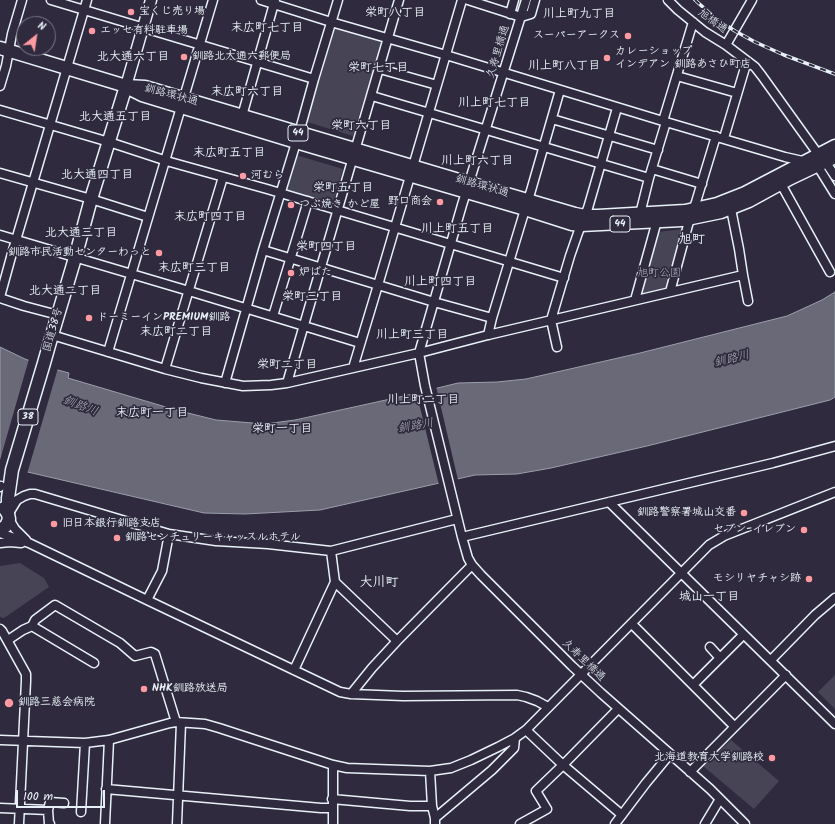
<!DOCTYPE html>
<meta charset="utf-8">
<style>
body{margin:0}
#map{position:relative;width:835px;height:824px;overflow:hidden;background:#2f2a3d;font-family:Kalam,sans-serif}
canvas{display:block}
.north{position:absolute;left:16px;top:16px;width:40px;height:40px;box-sizing:border-box;background:#2f2a3d;border:1px solid #797a88;border-radius:50%;rotate:30deg;font-size:11px;font-weight:700;line-height:16px;text-align:center;color:#e8f1f8}
.north::after{content:'';display:block;margin:auto;width:14px;height:18px;background:#ff9aa2;clip-path:polygon(50% 0,100% 100%,50% 72%,0 100%)}
.scale{position:absolute;left:16px;top:790px;width:89px;height:18px;box-sizing:border-box;border:2px solid #e8f1f8;border-top:0;padding-left:5px;font-size:12px;line-height:14px;white-space:nowrap;color:#e8f1f8;-webkit-text-stroke:3px #2f2a3d;paint-order:stroke}
</style>
<div id="map">
<canvas width="835" height="824"></canvas>
<div class="north">N</div>
<div class="scale">100 m</div>
</div>
<script>
const ctx = document.querySelector('canvas').getContext('2d');
ctx.lineJoin = 'round';
function paint(path, color) { ctx.fillStyle = color; ctx.fill(path, 'evenodd'); }
const toPath = rows => new Path2D(rows.map(r => 'M' + r).join(''));
function trace(path, color, width, dash) { ctx.strokeStyle = color; ctx.lineWidth = width; ctx.lineCap = dash ? 'butt' : 'round'; ctx.setLineDash(dash || []); ctx.stroke(path); }
function label(font, color, halo, rows, align = 'center') {
  ctx.font = font + ' Kalam,"Klee One",sans-serif'; ctx.lineWidth = 3.5; ctx.setLineDash([]); ctx.textBaseline = 'middle'; ctx.strokeStyle = halo; ctx.fillStyle = color; for (const [text, x, y, turn = 0] of rows) {
    ctx.save(); ctx.translate(x, y); ctx.rotate((+turn || 0) * Math.PI / 180); ctx.textAlign = isNaN(turn) ? turn : align; if (halo) ctx.strokeText(text, 0, 0); ctx.fillText(text, 0, 0); ctx.restore();
  }
}
paint(toPath([
 [336,28,380,40,382,43,382,46,356,124,353,136,307,122,311,102,333,31],
 [296,155,343,169,333,203,286,190],
 [683,229,667,289,644,295,641,291,658,232],
 [20,563,44,578,49,587,4,618,0,617,0,566],
 [835,675,835,709,818,692],
 [731,740,779,781,754,809,703,766]
]), '#464455');
const water = toPath([
 [835,292,835,397,830,400,647,446,551,468,517,474,475,475,320,510,245,514,204,513,19,470,0,465,0,347,25,359,47,367,69,373,68,378,176,410,216,420,265,424,295,420,413,394,458,383,497,382,526,379,640,353,787,316,822,300,835,292]
]);
paint(water, '#696978');
trace(water, '#9c9fab', 1);
paint(toPath([
 [29,359,58,368,27,474,0,467,0,460],
 [436,386,458,480,439,485,416,391]
]), '#2f2a3d');
const minor = toPath([
 [51,0,314,79],
 [261,0,331,22,446,55,666,122,785,157,807,162],
 [468,0,521,17,531,14,535,0],
 [526,0,462,205,419,353,425,386,462,537,468,558,472,565,481,575,572,666,601,693,710,789,745,824],
 [668,0,678,10,705,32,726,45,755,67,762,76,818,154,825,161,835,176],
 [510,14,514,0],
 [726,45,752,0],
 [380,69,437,85],
 [677,76,737,93],
 [0,86,6,66,12,34,22,0],
 [372,96,649,178],
 [0,110,109,142,170,162,267,189,564,278],
 [242,116,275,0],
 [552,119,658,150],
 [663,121,693,22],
 [724,138,747,61],
 [817,165,835,194],
 [652,169,702,184],
 [0,173,91,199,148,217],
 [781,184,830,272],
 [639,218,649,178,666,122],
 [0,235,189,291,360,343],
 [263,250,434,302,492,318],
 [743,275,748,301],
 [670,292,688,225,696,202,716,136],
 [0,297,11,257,87,0],
 [0,298,24,306,58,315],
 [635,300,658,217],
 [273,316,308,201],
 [52,335,165,369,201,378,243,386,271,385,287,383,419,353,488,335,743,275,739,249,730,204],
 [488,335,492,318,523,216,530,194,560,90],
 [557,347,551,320,570,256,578,233,588,208,617,108],
 [108,352,213,0],
 [353,368,378,285,462,0],
 [165,369,223,177],
 [225,383,263,250,299,133,314,79,338,0],
 [287,383,399,0],
 [0,487,1,486],
 [609,502,835,724],
 [9,513,17,500,24,496,30,494,35,494,169,534,216,541,268,544,331,551,457,519],
 [9,519,15,529,26,540],
 [0,533,29,543,147,600,340,692,351,694,403,696,517,695,526,697,537,701,548,707],
 [462,537,773,463,835,446],
 [0,543,10,542,21,543],
 [335,582,397,641],
 [147,600,162,571,169,534],
 [632,624,734,726],
 [32,626,94,663],
 [0,629,2,631,26,674,26,681,19,824],
 [8,640,23,630,32,626,35,620,55,605,120,643,135,656,151,652,155,654,176,722],
 [720,658,743,635],
 [771,660,815,615,835,598],
 [294,670,335,582,331,551],
 [693,685,720,658,710,647],
 [351,694,372,668,397,641,472,565],
 [526,730,563,765,622,815],
 [0,740,85,743,109,740,170,723,176,722,205,724,219,728,333,765,347,768,430,771,451,768,471,760,498,747,515,738,526,730,709,545,724,536,835,492],
 [430,771,432,806,435,818,435,824],
 [690,772,786,675],
 [106,789,321,808,332,808],
 [332,799,410,806,432,806],
 [0,808,48,810],
 [81,812,85,743],
 [435,818,492,770,514,748,515,738],
 [50,824,49,824,48,810,50,802,64,803],
 [105,824,109,740],
 [177,824,181,723],
 [333,824,333,765],
 [520,824,547,809,536,791,563,765,618,709],
 [615,824,646,783,670,754],
 [705,824,720,799]
]);
const major = toPath([
 [126,86,151,0]
]);
const highway = toPath([
 [0,48,126,86,145,87,469,183,575,214,585,216,598,216,685,211,717,204,745,193,835,146],
 [128,88,142,95,296,142,525,209,572,224,581,225,682,220,721,212,749,201,791,178,835,157],
 [8,514,8,498,12,470,44,363,52,335,75,258,91,199,126,86],
 [0,530,6,526,9,519,8,514,4,508]
]);
trace(minor, '#e8f1f8', 11);
trace(major, '#e8f1f8', 13);
trace(highway, '#e8f1f8', 15);
trace(minor, '#2f2a3d', 8);
trace(major, '#2f2a3d', 10);
trace(highway, '#2f2a3d', 12);
const rail = toPath([
 [695,0,715,18,735,31,755,42,784,55,835,74]
]);
trace(rail, '#e8f1f8', 3.5);
trace(rail, '#2f2a3d', 2, [6]);
for (const [x, y, r, color] of [
 [131,12,4,"#ff9aa2"],
 [92,31,4,"#ff9aa2"],
 [628,36,4,"#ff9aa2"],
 [184,57,4,"#ff9aa2"],
 [607,58,4,"#ff9aa2"],
 [243,176,4,"#ff9aa2"],
 [440,202,4,"#ff9aa2"],
 [291,205,4,"#ff9aa2"],
 [159,253,4,"#ff9aa2"],
 [291,273,4,"#ff9aa2"],
 [89,318,4,"#ff9aa2"],
 [744,513,4,"#ff9aa2"],
 [54,524,4,"#ff9aa2"],
 [804,530,4,"#ff9aa2"],
 [117,538,4,"#ff9aa2"],
 [809,579,4,"#ff9aa2"],
 [144,689,4,"#ff9aa2"],
 [9,703,5,"#ff9aa2"],
 [772,758,4,"#ff9aa2"]
]) { const dot = new Path2D(); dot.arc(x, y, r, 0, 2 * Math.PI); ctx.fillStyle = color; ctx.fill(dot); trace(dot, '#2f2a3d', 1.5); }
for (const [x, y, w] of [
 [298,133,20],
 [620,224,20],
 [28,417,20]
]) { const box = new Path2D(); box.roundRect(x - w / 2, y - 8, w, 16, 3); ctx.fillStyle = '#2f2a3d'; ctx.fill(box); trace(box, '#e8f1f8', 1); }
label('bold 10px', '#e8f1f8', null, [
 ["44",298,133],
 ["44",620,224],
 ["38",28,417]
]);
label('bold 11px', '#e8f1f8', '#2f2a3d', [
 ["宝くじ売り場",139,12],
 ["エッセ有料駐車場",100,31],
 ["スーパーアークス",620,36,"right"],
 ["カレーショップ",615,52],
 ["インデアン 釧路あさひ町店",615,65],
 ["釧路北大通六郵便局",192,57],
 ["河むら",251,176],
 ["野口商会",432,202,"right"],
 ["つぶ焼き かど屋",299,205],
 ["釧路市民活動センターわっと",151,253,"right"],
 ["炉ばた",299,273],
 ["ドーミーインPREMIUM釧路",97,318],
 ["釧路警察署城山交番",736,513,"right"],
 ["旧日本銀行釧路支店",62,524],
 ["セブン-イレブン",796,530,"right"],
 ["釧路センチュリーキャッスルホテル",125,538],
 ["モシリヤチャシ跡",801,579,"right"],
 ["NHK釧路放送局",152,689],
 ["釧路三慈会病院",18,703],
 ["北海道教育大学釧路校",764,758,"right"]
], 'left');
label('11px', '#e8f1f8', '#2f2a3d', [
 ["旭橋通",712,22,36],
 ["久寿里橋通",499,52,-73],
 ["釧路環状通",171,96,15],
 ["釧路環状通",482,187,16],
 ["国道38号",54,330,-74],
 ["久寿里橋通",583,661,44]
]);
label('11px', '#afb4bf', '#2f2a3d', [
 ["旭町公園",659,274]
]);
label('bold 12px', '#e8f1f8', '#2f2a3d', [
 ["栄町八丁目",395,14],
 ["川上町九丁目",579,15],
 ["末広町七丁目",267,29],
 ["北大通六丁目",133,58],
 ["川上町八丁目",564,67],
 ["栄町七丁目",378,69],
 ["末広町六丁目",247,93],
 ["川上町七丁目",494,104],
 ["北大通五丁目",115,118],
 ["栄町六丁目",361,127],
 ["末広町五丁目",229,154],
 ["川上町六丁目",477,162],
 ["北大通四丁目",97,176],
 ["栄町五丁目",343,189],
 ["末広町四丁目",210,218],
 ["川上町五丁目",457,230],
 ["北大通三丁目",81,234],
 ["栄町四丁目",326,248],
 ["末広町三丁目",194,269],
 ["川上町四丁目",440,283],
 ["北大通二丁目",65,292],
 ["栄町三丁目",312,298],
 ["末広町二丁目",176,333],
 ["川上町三丁目",412,336],
 ["栄町二丁目",287,366],
 ["川上町二丁目",423,401],
 ["末広町一丁目",152,414],
 ["栄町一丁目",282,430],
 ["城山一丁目",709,598]
]);
label('italic 12px', '#afb4be', '#2f2a3d', [
 ["釧路川",732,360,-14],
 ["釧路川",80,407,21],
 ["釧路川",416,427,-10]
]);
label('bold 13px', '#e8f1f8', '#2f2a3d', [
 ["旭町",692,241],
 ["大川町",379,584]
]);
</script>
